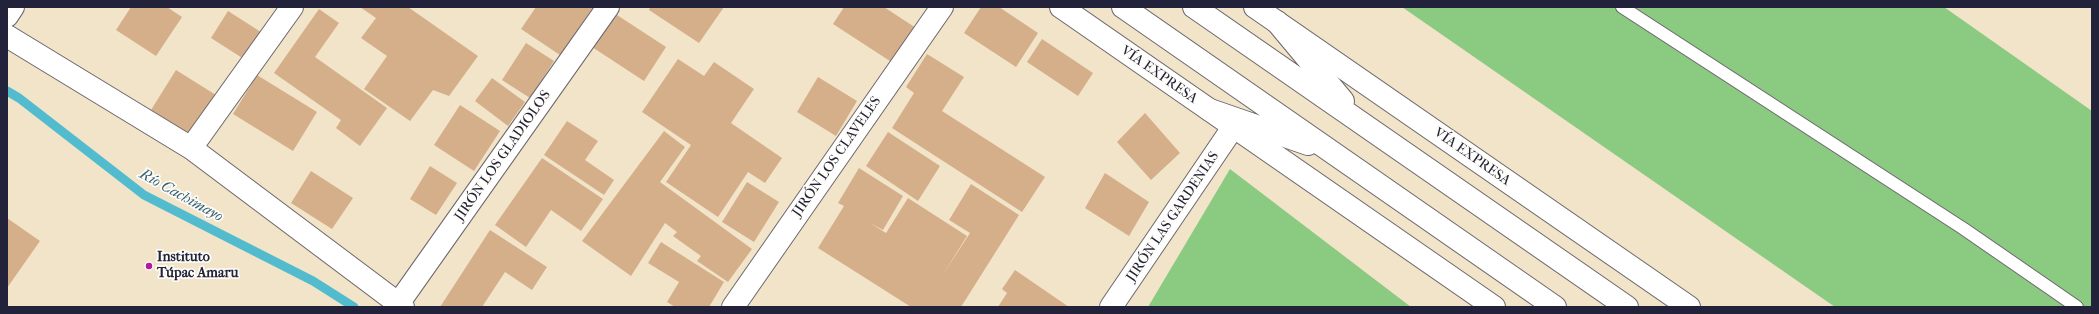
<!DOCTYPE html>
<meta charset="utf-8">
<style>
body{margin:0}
#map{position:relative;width:2099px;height:314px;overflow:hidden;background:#f2e4c8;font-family:"IM FELL French Canon",serif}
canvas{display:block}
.frame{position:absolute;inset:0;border:8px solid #22223b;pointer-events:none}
</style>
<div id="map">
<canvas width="2099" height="314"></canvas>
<div class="frame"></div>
</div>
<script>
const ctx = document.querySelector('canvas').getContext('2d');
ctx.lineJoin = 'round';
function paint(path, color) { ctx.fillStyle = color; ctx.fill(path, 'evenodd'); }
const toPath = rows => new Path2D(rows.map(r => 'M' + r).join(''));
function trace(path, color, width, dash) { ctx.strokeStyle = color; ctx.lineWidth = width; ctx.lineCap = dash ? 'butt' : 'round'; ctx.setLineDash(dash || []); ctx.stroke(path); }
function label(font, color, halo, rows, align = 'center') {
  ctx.font = font + ' "IM FELL French Canon",serif'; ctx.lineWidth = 3.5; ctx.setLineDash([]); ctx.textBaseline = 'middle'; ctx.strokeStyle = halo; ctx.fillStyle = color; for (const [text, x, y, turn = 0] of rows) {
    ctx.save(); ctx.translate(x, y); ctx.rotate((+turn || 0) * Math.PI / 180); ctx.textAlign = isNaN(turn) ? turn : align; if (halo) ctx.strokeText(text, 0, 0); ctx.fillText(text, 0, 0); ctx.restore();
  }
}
paint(toPath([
 [1402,7,1944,7,2092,111,2092,307,1835,307],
 [1230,169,1411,307,1148,307]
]), '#8bca81');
trace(toPath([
 [7,91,19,98,144,195,313,281,354,307]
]), '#52bcce', 9);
paint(toPath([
 [131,7,167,7,182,17,156,56,116,30],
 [360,7,408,7,478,56,449,96,433,90,410,121,364,89,387,56,361,38,376,18],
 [536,7,593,7,560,55,521,29],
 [650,7,724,7,699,43,649,10],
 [844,7,884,7,916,28,893,63,833,24],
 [981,7,999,7,1038,33,1016,67,964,33],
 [319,9,339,23,315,57,387,108,360,146,336,128,341,120,274,73],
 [228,11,264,34,247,61,211,38],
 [614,13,666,47,644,81,592,47],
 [1042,39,1093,73,1078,96,1027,62],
 [526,43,554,61,530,98,502,80],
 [927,54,964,77,942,111,1045,177,1022,212,892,128,914,93,906,87],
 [678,59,704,76,714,62,754,89,731,123,782,158,765,183,748,172,718,217,666,182,691,145,642,112],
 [176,70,216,95,192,135,151,110],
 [257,75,317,112,293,151,233,114],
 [818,77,857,101,836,136,797,112],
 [492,78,525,102,508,126,475,101],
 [460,105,500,131,474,171,434,145],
 [1145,113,1180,153,1151,180,1117,142],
 [567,121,598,141,585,160,614,180,604,195,544,155],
 [664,131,685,147,660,182,752,249,728,282,697,261,701,256,673,236,677,232,665,223,631,276,582,241],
 [888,132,940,166,918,201,866,166],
 [542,158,603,199,581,231,551,210,526,247,495,225],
 [430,166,457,183,436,215,410,199],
 [859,168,903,196,883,230,870,223,886,233,908,198,967,236,942,276,970,233,949,220,971,184,1019,215,961,307,911,307,818,248,844,206,838,203],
 [311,171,353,198,332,229,291,203],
 [1105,173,1149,202,1129,236,1085,208],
 [747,182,779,202,754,242,722,222],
 [7,218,40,241,7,288],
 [490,230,547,267,532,290,505,272,482,307,440,307],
 [661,242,724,282,709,307,675,307,667,302,679,282,648,263],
 [1015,270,1069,307,998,307,1007,293,1002,289]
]), '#d5af8a');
const lane = toPath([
 [1622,7,1964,229,2077,307]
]);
const street = toPath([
 [7,36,191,148,403,307],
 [191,148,292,7],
 [398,304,608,7],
 [733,307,942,7],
 [1111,307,1234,126]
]);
const secondary = toPath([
 [1061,7,1494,307],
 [1255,7,1689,307],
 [7,16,13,7]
]);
const primary = toPath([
 [1123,7,1555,307],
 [1194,7,1627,307],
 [1277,22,1343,101],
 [1210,110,1308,144]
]);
trace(lane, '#6b666c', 14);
trace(street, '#6b666c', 24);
trace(secondary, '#6b666c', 24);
trace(primary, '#6b666c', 24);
trace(lane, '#fff', 12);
trace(street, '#fff', 22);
trace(secondary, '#fff', 22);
trace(primary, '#fff', 22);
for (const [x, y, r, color] of [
 [149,266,4,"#b5179e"]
]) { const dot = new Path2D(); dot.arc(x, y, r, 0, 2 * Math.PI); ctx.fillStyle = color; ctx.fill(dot); trace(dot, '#fdfcf7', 1.5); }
label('14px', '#22223b', '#fdfcf7', [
 ["VÍA EXPRESA",1159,75,35],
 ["JIRÓN LOS GLADIOLOS",503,156,-55],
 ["JIRÓN LOS CLAVELES",837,157,-55],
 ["VÍA EXPRESA",1472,157,35],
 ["JIRÓN LAS GARDENIAS",1173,217,-56]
]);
label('bold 14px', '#22223b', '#fdfcf7', [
 ["Instituto",157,258],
 ["Túpac Amaru",157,274]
], 'left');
label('italic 15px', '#356076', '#fdfcf7', [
 ["Río Cachimayo",181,196,29]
]);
</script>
